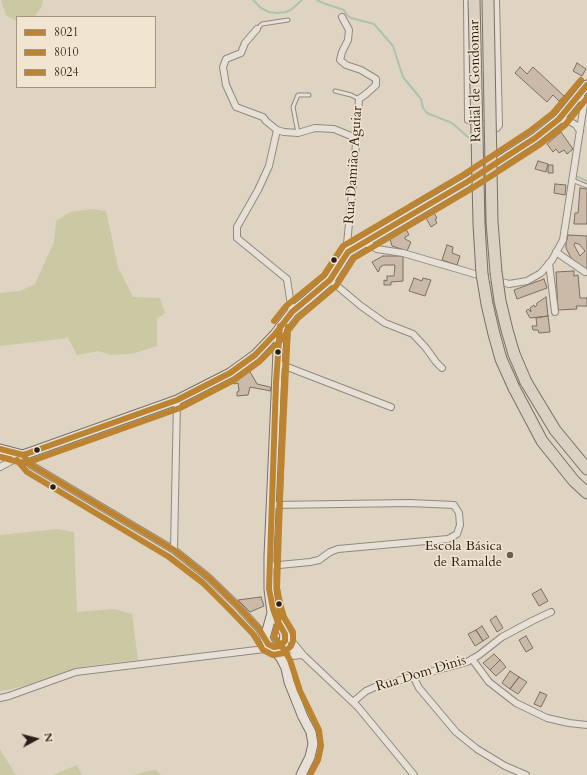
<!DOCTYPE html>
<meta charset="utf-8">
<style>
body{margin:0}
#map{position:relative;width:587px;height:775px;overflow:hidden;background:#dfd4c2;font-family:Cardo,serif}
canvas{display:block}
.legend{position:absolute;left:16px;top:16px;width:140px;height:72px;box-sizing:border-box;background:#f2e5d0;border:1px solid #a29586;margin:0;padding:5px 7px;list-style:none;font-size:12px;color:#2a1e16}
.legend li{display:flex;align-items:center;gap:8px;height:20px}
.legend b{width:20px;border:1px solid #a29586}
.north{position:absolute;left:16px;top:719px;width:40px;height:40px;-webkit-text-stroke:3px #f2e5d0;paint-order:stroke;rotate:83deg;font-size:11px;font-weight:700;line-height:16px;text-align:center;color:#2a1e16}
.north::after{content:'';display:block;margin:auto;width:14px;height:18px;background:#2a1e16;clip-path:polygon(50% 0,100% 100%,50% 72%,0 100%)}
</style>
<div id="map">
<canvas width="587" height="775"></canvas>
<ul class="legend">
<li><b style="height:5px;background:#bc8430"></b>8021</li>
<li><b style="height:5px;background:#bc8430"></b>8010</li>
<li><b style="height:5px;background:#bc8430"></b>8024</li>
</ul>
<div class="north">N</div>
</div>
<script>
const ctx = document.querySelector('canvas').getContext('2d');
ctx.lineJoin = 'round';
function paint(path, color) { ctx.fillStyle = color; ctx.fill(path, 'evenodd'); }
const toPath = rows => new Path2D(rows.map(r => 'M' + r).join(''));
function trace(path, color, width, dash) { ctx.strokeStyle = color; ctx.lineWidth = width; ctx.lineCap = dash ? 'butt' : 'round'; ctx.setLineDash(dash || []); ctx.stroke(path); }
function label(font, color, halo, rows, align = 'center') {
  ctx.font = font + ' Cardo,serif'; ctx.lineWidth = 3; ctx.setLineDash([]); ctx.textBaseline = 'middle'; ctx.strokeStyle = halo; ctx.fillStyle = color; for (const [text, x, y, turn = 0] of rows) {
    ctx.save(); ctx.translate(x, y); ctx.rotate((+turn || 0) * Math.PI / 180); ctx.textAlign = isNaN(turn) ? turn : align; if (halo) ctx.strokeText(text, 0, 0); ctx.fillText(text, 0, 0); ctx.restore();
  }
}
paint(toPath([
 [1,0,43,0,42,6,35,16,31,17,17,17,17,21,6,15],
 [92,209,106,211,118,267,133,297,160,298,165,313,157,319,157,346,131,354,110,355,99,351,77,355,68,338,0,346,0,293,20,291,35,284,54,242,56,221,70,212],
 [57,529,74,532,77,612,114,609,132,614,138,660,80,667,43,681,12,689,0,691,0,535],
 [0,749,15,774,17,775,0,775],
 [77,765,82,775,53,775],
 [156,770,161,775,134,775,147,771]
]), '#cbc8a4');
trace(toPath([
 [253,0,261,8,269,12,277,13,286,12,292,9,302,0],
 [317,0,323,3,344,10,347,15,351,18,374,24,393,46,403,77,421,99,423,108,427,113,452,123,469,138],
 [578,177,587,181]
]), '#aec2b0', 2);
const building = toPath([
 [577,63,586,69,582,76,573,71,577,63],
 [520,67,527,74,533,67,564,96,559,101,553,95,547,102,515,73,520,67],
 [561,132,573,149,567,154,564,150,559,153,556,149,553,152,547,144,561,132],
 [538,161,548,164,546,172,535,169,538,161],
 [548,165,553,165,553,173,548,173,548,165],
 [555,184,566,185,565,195,554,193,555,184],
 [580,188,587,189,587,224,574,224,575,213,578,213,580,188],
 [434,213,437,218,435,219,437,223,431,227,426,218,434,213],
 [405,227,409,235,405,237,405,239,411,242,407,251,392,246,389,236,405,227],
 [568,235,587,236,587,271,573,262,566,248,566,243,568,235],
 [575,243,579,244,585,251,580,256,574,245,575,243],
 [447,245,453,247,452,253,460,256,457,265,442,260,447,245],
 [383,256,403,256,403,281,391,282,391,285,384,285,384,280,387,281,387,276,394,276,395,265,384,265,380,267,379,271,378,272,372,262,383,256],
 [574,271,574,276,578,275,580,298,587,298,587,306,576,306,577,309,558,310,556,272,574,271],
 [414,278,422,281,423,278,431,280,425,296,409,291,414,278],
 [544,279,547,288,517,299,514,290,544,279],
 [546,297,548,316,530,318,526,311,528,309,531,312,530,308,534,305,535,307,537,305,537,303,546,297],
 [548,316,550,332,539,333,538,330,533,330,532,326,537,326,536,318,548,316],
 [249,370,257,384,270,387,271,391,250,387,248,395,237,396,237,392,239,391,238,383,234,384,231,378,239,374,240,375,249,370],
 [541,589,548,601,539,606,532,594,541,589],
 [261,597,264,606,250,612,238,600,261,597],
 [496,616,503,628,497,632,490,620,496,616],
 [482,626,489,637,483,641,476,630,482,626],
 [476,630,483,641,475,646,468,634,476,630],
 [526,636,533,648,526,652,519,640,526,636],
 [494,654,500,660,490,670,483,663,494,654],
 [500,660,506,667,496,676,490,670,500,660],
 [510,671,519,677,510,689,502,683,510,671],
 [519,677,527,682,518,694,510,689,519,677],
 [540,692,547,695,541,707,534,704,540,692]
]);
paint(building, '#ccbaa9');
trace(building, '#787067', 1);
const lane = toPath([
 [257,29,262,24,288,20],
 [335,91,351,95,359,99],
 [298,133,293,107,298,95,309,95],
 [572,180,587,186]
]);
const street = toPath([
 [467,0,468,120,497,128,499,125,496,0],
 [342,17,349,30,348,40,342,52,340,60,346,65,361,70,376,79,376,85,366,94,359,99,354,172,347,244,348,252],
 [257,29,245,43,241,53,226,59,223,67,226,85,236,107,263,117,266,121,277,130,284,132,298,133,315,128,334,129,356,138],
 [559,119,569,121,576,125,580,131],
 [277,130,269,166,258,190,237,227,237,238,287,279,292,312],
 [364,242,377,249,403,253,509,284,527,281,541,273,552,260,563,240,584,104,580,95],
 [556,252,585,272],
 [549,263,555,312],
 [330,280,361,306,385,323,413,334,426,348,436,362,442,368],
 [277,363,391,407],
 [0,467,23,455,31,465,174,550,208,577,237,605,259,629,265,640],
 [174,550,177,400],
 [269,566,310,562,319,560,330,552,338,549,448,539,457,534,460,525,459,513,454,505,410,503,271,505],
 [285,633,304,656,358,707,414,775],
 [472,659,489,682,516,703,547,718,569,723,587,725],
 [286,666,289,658,292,656,301,655],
 [413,676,419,688,456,732,477,749,505,766,526,775],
 [0,698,9,696,76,672,281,647,293,650,304,656],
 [353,702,366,691,375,687,467,662,479,655,502,637,532,621,551,612]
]);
const secondary = toPath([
 [280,327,278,351,269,556,269,589,272,613,265,638,268,644,281,658,286,668],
 [0,449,23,455,177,400,230,373,255,355,275,334,292,312,308,299,330,280,348,252,467,182,535,138,559,119,587,85],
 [273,609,277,620,285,634,283,650,286,668,289,682,303,717,311,732,313,744,310,757,301,775]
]);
const highway = toPath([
 [526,382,555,430,587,469],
 [514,388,542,441,574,481,587,493]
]);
trace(lane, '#91897e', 5);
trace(street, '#91897e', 8);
trace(secondary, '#787067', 11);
trace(highway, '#787067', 13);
trace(lane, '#e6e0d7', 3);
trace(street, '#e6e0d7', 6);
trace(secondary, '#e6e0d7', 9);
trace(highway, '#dad1c2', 11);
const highwayBridge = toPath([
 [474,0,479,224,482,274,487,304,494,334,501,359,514,388],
 [488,0,492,222,496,272,500,301,507,330,514,354,526,382]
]);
trace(highwayBridge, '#787067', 13, []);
trace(highwayBridge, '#dad1c2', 11);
trace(toPath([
 [0,449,23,455,177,400,230,373,255,355,275,334,292,312,330,280,348,252,467,182,535,138,559,119,587,85],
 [23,455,31,465,174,550,208,577,237,605,259,629,268,644,274,647,280,646,285,641,285,634,277,620,273,609,269,589,276,383,280,326]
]), '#bc8430', 6);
trace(toPath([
 [0,457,22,463,26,463,180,408,234,380,260,361,281,340,298,318,336,286,354,258,471,189,539,145,565,125,587,98],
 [17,460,27,472,169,557,203,583,231,611,253,634,263,650,273,655,284,653,291,646,293,641,293,632,284,617,281,607,277,588,284,383,288,327]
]), '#bc8430', 6);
trace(toPath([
 [274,321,286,306,324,275,343,246,463,175,530,131,553,113,581,80],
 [288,327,277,556,277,589,280,614,274,637,283,648,290,660,300,691,319,730,321,746,318,760,310,775]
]), '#bc8430', 6);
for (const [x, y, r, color] of [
 [334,260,3.5,"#2a1e16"],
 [278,352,3.5,"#2a1e16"],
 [37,450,3.5,"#2a1e16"],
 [53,487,3.5,"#2a1e16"],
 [510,555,4,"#695e52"],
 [279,604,3.5,"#2a1e16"]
]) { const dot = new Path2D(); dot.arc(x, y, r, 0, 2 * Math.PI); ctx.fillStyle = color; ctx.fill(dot); trace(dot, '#f2e5d0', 1.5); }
label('14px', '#2a1e16', '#f2e5d0', [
 ["Radial de Gondomar",476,81,-91],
 ["Rua Damião Aguiar",354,165,-86],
 ["Rua Dom Dinis",421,674,-17]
]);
label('14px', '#2a1e16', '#f2e5d0', [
 ["Escola Básica",502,547],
 ["de Ramalde",502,563]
], 'right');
</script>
